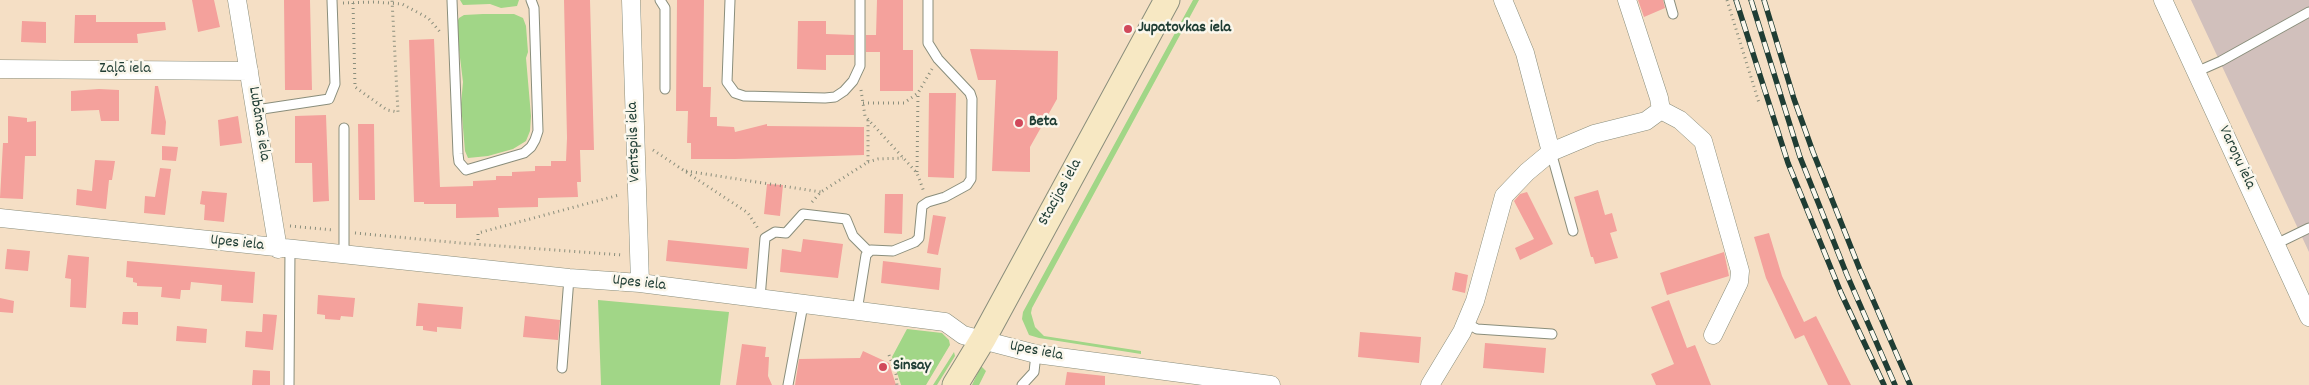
<!DOCTYPE html>
<meta charset="utf-8">
<style>
body{margin:0}
canvas{display:block;background:#f5dfc5}
</style>
<canvas width="2309" height="385"></canvas>
<script>
const ctx = document.querySelector('canvas').getContext('2d');
ctx.lineJoin = 'round';
function paint(path, color) { ctx.fillStyle = color; ctx.fill(path, 'evenodd'); }
const toPath = rows => new Path2D(rows.map(r => 'M' + r).join(''));
function trace(path, color, width, dash) { ctx.strokeStyle = color; ctx.lineWidth = width; ctx.lineCap = dash ? 'butt' : 'round'; ctx.setLineDash(dash || []); ctx.stroke(path); }
function label(font, color, halo, rows, align = 'center') {
  ctx.font = font + ' Dekko,sans-serif'; ctx.lineWidth = 5; ctx.setLineDash([]); ctx.textBaseline = 'middle'; ctx.strokeStyle = halo; ctx.fillStyle = color; for (const [text, x, y, turn = 0] of rows) {
    ctx.save(); ctx.translate(x, y); ctx.rotate((+turn || 0) * Math.PI / 180); ctx.textAlign = isNaN(turn) ? turn : align; if (halo) ctx.strokeText(text, 0, 0); ctx.fillText(text, 0, 0); ctx.restore();
  }
}
paint(toPath([
 [2191,0,2309,0,2309,252]
]), '#d1c0bc');
paint(toPath([
 [460,0,519,0,517,6,501,8,490,4,463,5],
 [1193,0,1199,0,1032,308,1031,313,1035,327,1044,336,1141,351,1141,354,1039,338,1029,335,1022,319,1023,312],
 [483,14,514,14,523,18,526,26,528,52,526,58,531,116,530,131,526,141,513,149,488,156,468,158,465,151,461,104,463,82,456,25,459,18,464,15],
 [598,300,729,312,720,385,601,385],
 [907,329,942,333,949,340,950,345,926,385,901,385,892,357],
 [954,352,955,356,937,385,933,385],
 [981,366,986,371,979,385,972,385]
]), '#a1d687');
paint(toPath([
 [192,0,214,0,220,27,198,32],
 [284,0,310,0,312,90,285,90],
 [564,0,590,0,594,150,580,150,581,182,577,182,578,197,538,198,538,207,498,208,499,217,456,218,456,204,424,204,424,202,414,202,409,40,434,39,440,187,473,186,473,181,496,180,496,176,512,176,512,172,535,171,535,166,551,166,551,161,566,161,567,138],
 [677,0,704,0,703,87,711,87,710,117,717,117,717,126,734,127,735,132,767,124,767,126,864,127,864,155,735,159,691,159,691,143,687,143,688,111,676,111],
 [877,0,903,0,903,50,913,50,913,91,880,91,880,52,866,52,866,35,876,35],
 [1638,0,1663,0,1665,8,1644,17],
 [75,15,96,15,96,22,165,22,166,30,137,34,138,43,74,43],
 [22,21,46,22,46,43,21,42],
 [798,21,826,21,826,34,854,35,854,55,826,55,826,70,797,69],
 [970,49,1058,51,1057,99,1030,147,1030,172,992,171,996,80,978,80],
 [155,86,158,86,166,122,165,135,151,134],
 [99,89,119,90,119,121,101,121,99,110,71,111,71,91],
 [929,93,956,93,954,178,928,177],
 [326,115,329,201,313,202,312,163,295,163,295,116],
 [8,116,27,118,27,122,36,121,36,156,25,156,23,199,0,198,3,143,8,143],
 [238,116,242,143,220,146,218,120],
 [358,124,374,124,375,200,359,200],
 [162,146,178,147,176,161,162,160],
 [95,160,115,161,112,180,109,180,106,209,76,205,77,189,92,191],
 [160,168,171,169,165,215,144,213,145,196,155,197],
 [767,184,783,185,780,216,764,214],
 [1598,190,1605,215,1612,213,1617,231,1610,233,1618,258,1595,264,1593,257,1591,257,1574,197],
 [202,191,227,193,224,222,204,220,205,205,200,204],
 [1527,192,1553,244,1520,260,1515,248,1534,239,1514,201,1520,194],
 [885,194,903,194,902,234,884,233],
 [933,215,946,217,938,255,927,253],
 [1769,233,1782,276,1804,322,1816,316,1851,385,1828,385,1804,335,1795,339,1766,278,1754,237],
 [803,239,843,244,838,278,780,272,782,249,801,252],
 [668,240,749,248,747,269,666,261],
 [7,249,30,251,28,271,5,269],
 [1724,252,1729,276,1667,295,1660,273],
 [68,255,89,257,86,308,70,307,71,279,65,278],
 [127,261,255,272,253,303,221,301,222,285,191,282,190,290,181,290,180,299,161,297,162,287,137,286,137,283,133,282,133,278,126,277],
 [883,261,941,268,939,290,881,283],
 [1455,272,1468,275,1465,293,1452,290],
 [318,295,355,298,353,317,341,316,340,320,325,319,325,315,317,314],
 [0,298,14,301,13,313,0,312],
 [1669,300,1687,348,1695,345,1711,385,1656,385,1651,374,1674,364,1651,307],
 [418,303,463,307,461,329,437,327,437,332,423,330,423,326,416,326],
 [123,312,138,312,138,325,122,324],
 [263,314,277,315,273,350,245,347,246,331,262,332],
 [525,316,560,320,558,340,523,337],
 [177,326,207,329,206,343,176,341],
 [1360,332,1421,337,1419,363,1358,357],
 [1485,343,1546,348,1544,373,1483,368],
 [742,344,766,347,765,357,769,357,768,376,772,385,736,385],
 [863,351,889,363,896,385,795,385,799,359,860,358],
 [253,370,270,371,270,385,252,385],
 [1067,372,1105,376,1105,385,1065,385]
]), '#f4a19c');
const service = toPath([
 [452,0,458,154,459,162,466,170,524,153,531,147,535,140,538,131,534,8,531,0],
 [660,0,665,8,665,89],
 [730,0,727,82,735,93,744,96,825,98,835,97,844,91,853,81,860,66,860,0],
 [1669,0,1673,14],
 [2196,72,2221,61,2309,12],
 [256,110,329,99,335,84,332,0],
 [344,128,344,254],
 [1551,152,1573,231],
 [2276,244,2309,228],
 [760,298,765,238,775,232,786,233,803,214,846,219,853,236,869,252],
 [857,311,866,255,871,250,893,251,915,242,919,238,922,206,928,202,945,197,967,185,971,179,972,99,970,93,938,59,928,43,928,0],
 [1466,323,1477,329,1552,334],
 [562,368,569,278],
 [289,385,290,249],
 [788,385,803,305],
 [1022,385,1034,372,1036,354]
]);
const minor = toPath([
 [237,0,278,249],
 [631,0,640,283],
 [1503,0,1525,53,1551,152],
 [2163,0,2309,317],
 [0,69,249,71],
 [1661,110,1680,120,1703,141,1740,271,1739,282,1713,335],
 [0,218,569,278,640,283,945,322,963,335,1036,354,1271,385],
 [1430,385,1462,332,1475,301,1504,196,1527,172,1551,152,1594,134,1646,121,1661,110,1659,98,1627,0]
]);
const secondary = toPath([
 [955,385,983,339,1167,0]
]);
trace(service, '#8a8e7c', 11);
trace(minor, '#8a8e7c', 19);
trace(secondary, '#8a8e7c', 27);
trace(toPath([
 [1727,0,1759,103],
 [343,3,374,2,402,4,428,18,441,33],
 [353,3,355,87,387,110,398,112,392,0],
 [861,90,865,116,917,173,924,192],
 [863,103,904,103,918,93,932,69],
 [653,150,748,213,759,230],
 [868,162,878,159,903,158],
 [686,171,821,192],
 [917,172,918,93],
 [812,202,821,192,868,162,868,120],
 [290,226,333,230],
 [355,233,460,243,622,255],
 [478,240,478,233,619,195],
 [889,355,896,374,897,385]
]), '#8a8e7c', 3, [1, 4]);
trace(service, '#fff', 9);
trace(minor, '#fff', 18);
trace(secondary, '#f7e8c3', 25);
const rail = toPath([
 [1736,0,1788,163,1841,293,1884,385],
 [1751,0,1800,157,1847,275,1895,385],
 [1764,0,1794,99,1813,152,1860,270,1910,385]
]);
trace(rail, '#1f3d34', 5.5);
trace(rail, '#fbf7ec', 4, [11]);
for (const [x, y, r, color] of [
 [1128,29,5,"#d1495b"],
 [1019,123,5,"#d1495b"],
 [883,367,5,"#d1495b"]
]) { const dot = new Path2D(); dot.arc(x, y, r, 0, 2 * Math.PI); ctx.fillStyle = color; ctx.fill(dot); trace(dot, '#fbf7ec', 2); }
label('bold 16px', '#1f3d34', '#fbf7ec', [
 ["Jupatovkas iela",1138,29],
 ["Beta",1029,123],
 ["Sinsay",893,367]
], 'left');
label('16px', '#1f3d34', '#fbf7ec', [
 ["Zaļā iela",125,70],
 ["Lubānas iela",258,124,81],
 ["Ventspils iela",635,142,-92],
 ["Varoņu iela",2236,158,65],
 ["Stacijas iela",1061,193,-61],
 ["Upes iela",237,244,6],
 ["Upes iela",639,284,6],
 ["Upes iela",1036,352,11]
]);
</script>
